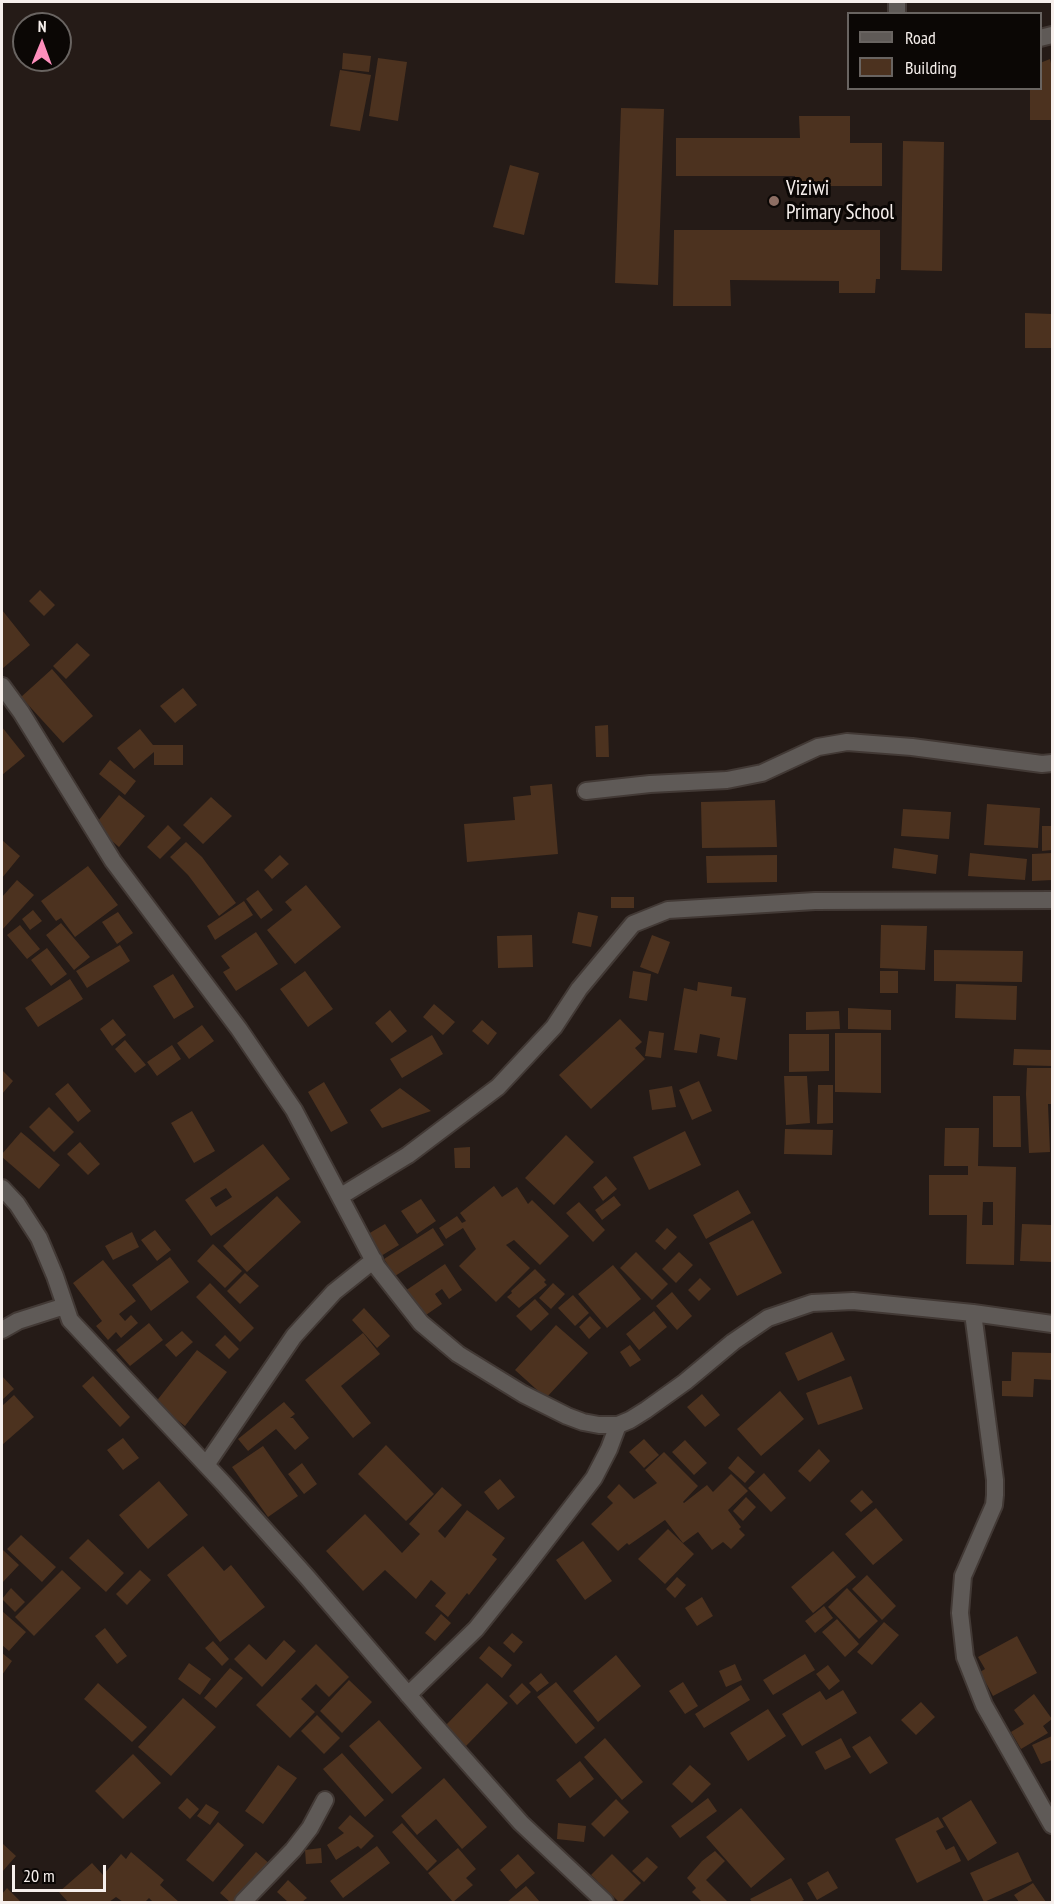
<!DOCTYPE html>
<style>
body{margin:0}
#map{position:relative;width:1054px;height:1904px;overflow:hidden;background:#251b17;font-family:"PT Sans Narrow",sans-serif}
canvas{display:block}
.frame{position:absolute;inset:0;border:3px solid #f6efec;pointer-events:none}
.legend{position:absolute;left:847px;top:12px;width:195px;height:78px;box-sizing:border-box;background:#0b0705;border:2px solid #696461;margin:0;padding:8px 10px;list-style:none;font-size:18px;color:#f6efec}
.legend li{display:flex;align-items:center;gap:12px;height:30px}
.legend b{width:30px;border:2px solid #696461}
.north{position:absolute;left:12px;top:12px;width:60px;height:60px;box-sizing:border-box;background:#0b0705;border:2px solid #696461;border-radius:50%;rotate:1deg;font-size:16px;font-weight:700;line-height:24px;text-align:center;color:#f6efec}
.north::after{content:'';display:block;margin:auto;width:21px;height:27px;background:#fe8ebc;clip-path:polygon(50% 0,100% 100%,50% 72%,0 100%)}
.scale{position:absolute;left:12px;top:1865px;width:94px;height:27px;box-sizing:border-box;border:3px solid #f6efec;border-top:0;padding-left:8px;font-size:18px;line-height:21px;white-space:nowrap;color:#f6efec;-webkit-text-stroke:4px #0b0705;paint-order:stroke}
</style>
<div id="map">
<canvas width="1054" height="1904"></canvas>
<div class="frame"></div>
<ul class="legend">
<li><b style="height:8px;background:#5f5a57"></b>Road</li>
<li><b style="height:16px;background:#4c321f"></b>Building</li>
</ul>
<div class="north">N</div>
<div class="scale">20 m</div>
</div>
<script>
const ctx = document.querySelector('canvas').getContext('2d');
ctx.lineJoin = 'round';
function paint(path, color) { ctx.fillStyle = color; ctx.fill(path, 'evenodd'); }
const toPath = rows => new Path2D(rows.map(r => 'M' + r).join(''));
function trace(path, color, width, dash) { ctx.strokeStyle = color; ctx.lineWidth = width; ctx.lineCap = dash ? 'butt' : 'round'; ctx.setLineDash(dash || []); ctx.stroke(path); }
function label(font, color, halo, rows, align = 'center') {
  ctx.font = font + ' "PT Sans Narrow",sans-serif'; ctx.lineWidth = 6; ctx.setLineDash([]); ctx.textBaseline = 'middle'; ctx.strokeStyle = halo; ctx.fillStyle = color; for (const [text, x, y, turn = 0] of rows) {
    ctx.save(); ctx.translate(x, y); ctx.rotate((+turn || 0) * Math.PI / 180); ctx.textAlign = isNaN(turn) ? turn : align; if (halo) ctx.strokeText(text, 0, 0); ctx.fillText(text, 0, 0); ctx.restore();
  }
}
paint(toPath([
 [343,53,371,56,369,72,342,69],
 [378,58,407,62,398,121,369,116],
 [1050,59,1052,67,1052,120,1030,120,1030,88,1040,88,1040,63],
 [340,70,371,75,360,131,330,126],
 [621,108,664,109,658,285,615,283],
 [799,116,850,116,850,143,882,143,882,186,795,186,795,176,676,176,676,138,800,138],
 [903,141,944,142,942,271,901,270],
 [510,165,539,173,524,235,493,227],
 [674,230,880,230,880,279,876,279,875,293,839,293,839,281,730,280,731,306,673,306],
 [1025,313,1052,314,1052,348,1025,348],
 [40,590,55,605,44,616,29,601],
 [2,610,30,645,2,669],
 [77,643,90,655,66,679,53,666],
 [52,669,93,716,63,743,21,697],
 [183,688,197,705,175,723,160,706],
 [608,725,609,757,596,757,595,726],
 [2,727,25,756,2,775],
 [140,729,153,745,183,745,183,765,154,765,154,752,134,769,117,748],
 [110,760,136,781,125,795,99,774],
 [552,784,558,854,467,862,464,824,515,820,513,797,531,795,530,786],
 [119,795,145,816,119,847,94,826],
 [211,797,232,816,203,844,183,825],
 [775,800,777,847,702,848,701,802],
 [987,804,1040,808,1038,848,984,845],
 [903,809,951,812,949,839,901,836],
 [168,825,181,838,160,859,147,847],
 [1042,826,1052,826,1052,850,1042,851],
 [2,840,20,856,2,878],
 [186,842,202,857,236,903,219,916,188,875,170,857],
 [894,848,938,855,936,874,892,868],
 [970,853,1027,859,1025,880,968,876],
 [1052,853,1052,880,1032,881,1032,854],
 [280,855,289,864,272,879,264,870],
 [777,855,777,882,707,883,706,856],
 [88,866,118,905,75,937,61,918,56,921,41,901],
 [17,880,34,895,2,930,2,897],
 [306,885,341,927,295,964,267,930,292,910,285,902],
 [258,890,273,910,261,919,246,899],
 [611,897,634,897,634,908,611,908],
 [244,901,253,915,215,940,207,926],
 [33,910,42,921,30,930,22,919],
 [118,912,133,933,117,944,102,922],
 [578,912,598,916,591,947,572,943],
 [61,923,90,957,74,970,46,935],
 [20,925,40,949,27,959,7,935],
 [881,925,927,926,925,970,880,968],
 [256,932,278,964,236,991,223,972,230,968,221,956],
 [532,935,533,967,498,968,497,936],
 [652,935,670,942,658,974,640,967],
 [120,945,130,961,87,988,76,971],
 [47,948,67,974,51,986,31,960],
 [934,950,1023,951,1022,982,934,981],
 [305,971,333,1009,308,1027,280,989],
 [633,971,651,974,647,1001,629,998],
 [880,971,898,971,898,993,880,993],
 [173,974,194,1007,174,1019,153,986],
 [70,979,83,999,38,1027,25,1008],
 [698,982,732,987,731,996,746,998,737,1060,717,1056,720,1038,700,1034,697,1053,674,1050,684,988,697,991],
 [956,984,1017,986,1016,1020,955,1018],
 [434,1004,455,1022,443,1035,423,1017],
 [848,1008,891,1010,891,1030,848,1029],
 [390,1010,407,1031,392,1043,375,1023],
 [839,1011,840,1029,806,1030,806,1012],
 [113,1019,126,1035,112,1046,100,1029],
 [620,1019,642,1042,635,1048,645,1059,591,1109,559,1075],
 [482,1020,497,1033,488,1045,472,1031],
 [202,1025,214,1041,189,1059,177,1043],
 [649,1031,664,1033,661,1058,645,1056],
 [835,1033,881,1033,881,1093,835,1092],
 [789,1034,829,1034,829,1071,789,1072],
 [432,1035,443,1054,402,1078,390,1059],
 [125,1040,146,1065,135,1073,115,1049],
 [172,1045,181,1059,157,1076,147,1062],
 [1014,1049,1052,1050,1052,1066,1013,1065],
 [1027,1068,1052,1068,1052,1104,1048,1104,1050,1152,1029,1153,1026,1094],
 [2,1070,13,1081,2,1094],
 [784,1076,807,1076,810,1123,786,1125],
 [699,1081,712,1111,692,1120,679,1090],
 [324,1082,348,1123,331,1132,308,1092],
 [68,1083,91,1111,78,1122,55,1094],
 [818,1085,833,1085,833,1123,817,1124],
 [672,1086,676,1107,652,1110,649,1090],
 [400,1088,431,1111,382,1128,370,1110],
 [993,1096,1020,1096,1021,1147,993,1147],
 [49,1107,74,1132,54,1152,29,1127],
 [192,1111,215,1151,194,1163,171,1123],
 [945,1128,979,1128,978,1166,1016,1167,1014,1265,966,1264,967,1215,929,1215,929,1175,968,1175,968,1166,944,1166],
 [983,1202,993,1202,993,1225,982,1225],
 [785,1129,833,1130,832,1155,784,1154],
 [685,1131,701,1165,649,1190,633,1157],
 [21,1132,60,1165,39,1189,2,1157,2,1154],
 [566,1135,594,1162,554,1205,525,1178],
 [80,1142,100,1164,88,1175,67,1154],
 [263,1144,290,1179,211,1236,185,1200],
 [226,1188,232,1197,216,1207,210,1198],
 [470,1147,470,1168,455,1168,454,1148],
 [606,1176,617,1189,603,1201,593,1187],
 [494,1186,502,1197,517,1187,528,1204,532,1200,569,1236,540,1265,514,1240,506,1245,530,1268,496,1302,459,1266,476,1249,463,1228,446,1239,439,1228,457,1216,462,1223,466,1221,460,1213],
 [738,1190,751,1213,706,1239,693,1215],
 [277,1196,301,1222,247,1272,223,1246],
 [614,1196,621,1205,602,1220,595,1210],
 [421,1199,436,1221,417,1234,401,1211],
 [579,1202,605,1230,593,1242,566,1213],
 [753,1220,782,1273,737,1296,709,1243],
 [385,1224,399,1245,381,1256,368,1234],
 [1022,1224,1052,1225,1052,1262,1020,1261],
 [433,1228,444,1245,395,1276,384,1259],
 [667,1228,677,1237,665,1250,655,1241],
 [155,1230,171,1250,157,1261,141,1240],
 [132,1232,139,1247,113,1260,105,1246],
 [213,1244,242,1271,225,1288,197,1261],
 [636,1252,668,1284,652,1300,620,1268],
 [679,1252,693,1265,676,1283,662,1269],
 [170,1257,189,1282,151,1311,132,1285],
 [103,1260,136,1301,119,1314,125,1321,131,1315,138,1323,121,1338,116,1332,108,1340,96,1326,102,1321,73,1283],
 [445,1264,462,1290,449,1299,442,1289,435,1294,442,1304,423,1317,405,1291],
 [613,1265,641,1299,607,1328,578,1294],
 [535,1269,546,1280,544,1282,547,1285,519,1308,507,1297,512,1293,511,1291],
 [245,1273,259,1286,240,1304,227,1291],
 [700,1278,711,1289,699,1301,688,1290],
 [210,1283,254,1328,240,1342,196,1297],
 [553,1283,565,1294,551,1309,539,1298],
 [672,1292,692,1316,677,1330,656,1306],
 [573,1295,589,1313,575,1326,558,1308],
 [535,1299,549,1314,531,1331,516,1316],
 [364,1308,390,1336,377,1348,352,1320],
 [654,1311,667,1327,639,1350,626,1334],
 [590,1316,601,1328,589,1339,579,1327],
 [149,1323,163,1340,130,1366,116,1350],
 [556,1325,588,1353,546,1398,515,1370],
 [182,1331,193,1342,176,1357,165,1345],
 [832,1332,845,1360,798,1381,785,1353],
 [363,1333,380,1354,341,1386,371,1423,353,1438,305,1380],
 [225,1335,239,1349,229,1359,215,1345],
 [630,1345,641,1360,630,1367,620,1352],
 [197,1350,227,1372,185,1426,155,1403],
 [1012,1352,1052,1353,1052,1380,1034,1379,1033,1397,1002,1396,1002,1381,1011,1381],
 [2,1376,14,1389,2,1400],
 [93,1376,130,1417,120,1427,82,1386],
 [851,1376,863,1409,818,1425,806,1393],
 [780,1391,804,1419,761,1456,737,1429],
 [702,1394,720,1415,705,1427,687,1407],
 [14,1395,34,1417,2,1445,2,1406],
 [284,1402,295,1414,290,1418,293,1418,309,1438,295,1450,276,1429,248,1451,238,1439],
 [123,1438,139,1458,123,1470,107,1450],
 [644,1439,659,1455,644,1468,629,1452],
 [685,1440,707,1463,694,1475,672,1452],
 [386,1445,434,1494,406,1521,358,1474],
 [263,1446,298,1496,268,1517,232,1467],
 [819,1449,830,1461,810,1482,798,1471],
 [664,1452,698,1486,683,1502,684,1503,707,1485,713,1492,731,1474,748,1491,728,1510,741,1527,739,1529,745,1535,731,1549,723,1542,712,1550,698,1532,683,1543,665,1520,629,1545,627,1543,618,1551,591,1524,613,1503,607,1497,619,1484,634,1499,657,1483,645,1470],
 [738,1456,755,1472,745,1483,728,1468],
 [302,1463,317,1484,304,1494,288,1474],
 [764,1473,786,1498,771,1512,748,1488],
 [500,1479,515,1497,498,1510,484,1492],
 [159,1481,188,1515,148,1549,119,1515],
 [442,1487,462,1505,438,1531,445,1538,467,1510,505,1538,492,1555,497,1559,469,1595,467,1593,448,1617,435,1606,446,1593,431,1580,416,1599,385,1570,363,1591,326,1551,365,1514,402,1553,420,1534,409,1524],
 [862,1490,873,1502,861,1512,850,1501],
 [746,1497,756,1507,743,1521,733,1511],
 [876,1508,903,1540,873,1565,845,1534],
 [668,1529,694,1554,665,1584,638,1559],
 [21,1535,56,1567,42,1582,7,1549],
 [88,1539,124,1573,106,1592,69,1558],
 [583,1541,612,1581,585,1600,556,1560],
 [203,1546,224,1571,231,1565,265,1607,220,1642,167,1575],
 [3,1550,19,1565,2,1583,2,1552],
 [833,1551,856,1577,813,1613,791,1587],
 [62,1570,81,1588,34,1636,15,1617],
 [140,1570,151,1580,127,1605,116,1594],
 [867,1575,896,1606,882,1620,852,1589],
 [677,1577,686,1585,675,1598,666,1589],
 [11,1588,25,1602,15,1612,2,1599],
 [847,1588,878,1621,859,1639,828,1607],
 [702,1597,713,1616,697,1626,685,1608],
 [824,1606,833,1618,815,1633,805,1621],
 [2,1611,26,1632,9,1651,2,1645],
 [441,1614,451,1623,435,1641,425,1633],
 [837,1619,859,1644,845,1657,822,1632],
 [884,1622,899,1635,872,1665,857,1652],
 [105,1628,127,1656,117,1664,95,1636],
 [512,1633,523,1642,514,1653,503,1643],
 [1017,1636,1037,1673,993,1696,980,1672,985,1669,978,1657],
 [284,1640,296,1651,262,1687,234,1659,249,1644,266,1660],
 [213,1641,229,1659,222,1666,205,1648],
 [316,1644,349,1677,329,1697,316,1684,301,1699,315,1712,290,1738,256,1705],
 [489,1646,512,1665,502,1678,479,1658],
 [2,1653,12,1661,2,1675],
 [805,1654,815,1670,773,1695,763,1680],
 [616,1655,641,1686,598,1722,573,1691],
 [189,1663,211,1679,200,1695,178,1679],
 [735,1664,742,1680,726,1687,719,1671],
 [828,1665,840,1681,829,1690,816,1674],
 [230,1668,243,1678,216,1708,204,1698],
 [541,1673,549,1683,537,1692,529,1683],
 [349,1680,372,1702,342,1733,320,1711],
 [556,1682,595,1728,576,1744,537,1697],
 [683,1682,698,1706,685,1714,669,1691],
 [98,1683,147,1727,132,1742,84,1699],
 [487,1683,508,1703,466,1746,445,1726],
 [522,1683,531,1692,517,1705,509,1696],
 [741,1685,750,1700,704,1728,695,1714],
 [843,1690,857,1713,802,1746,782,1714,820,1691,826,1700],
 [1034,1694,1052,1719,1043,1726,1048,1733,1021,1749,1011,1732,1024,1724,1014,1710],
 [183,1698,216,1727,171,1776,138,1747],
 [921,1702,935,1717,916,1735,901,1720],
 [768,1709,786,1736,748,1761,730,1733],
 [317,1715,340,1738,324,1754,301,1731],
 [379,1720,422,1768,392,1794,349,1746],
 [870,1736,888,1763,870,1774,852,1747],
 [1052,1736,1052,1760,1041,1764,1032,1745],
 [605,1738,643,1782,622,1800,584,1757],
 [841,1738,851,1757,825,1770,815,1752],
 [342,1753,384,1800,365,1817,323,1769],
 [133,1754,161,1783,123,1819,95,1791],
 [580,1761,594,1779,570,1798,556,1780],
 [278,1765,297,1778,263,1824,245,1811],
 [690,1765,711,1784,692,1803,672,1784],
 [444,1778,487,1827,462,1849,436,1819,417,1835,401,1816],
 [187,1798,199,1809,190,1819,178,1808],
 [708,1798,717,1811,680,1838,671,1826],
 [616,1799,629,1812,604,1837,591,1824],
 [971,1800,997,1843,968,1861,942,1818],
 [206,1804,219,1812,210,1825,197,1816],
 [741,1808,785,1859,751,1888,706,1837],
 [350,1815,374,1836,361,1849,358,1846,336,1860,327,1845,344,1833,338,1828],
 [938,1817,944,1827,936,1831,946,1850,954,1846,961,1861,917,1883,895,1839],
 [218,1822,244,1845,213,1882,186,1860],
 [402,1823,437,1861,427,1871,392,1832],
 [558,1823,586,1826,584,1842,557,1839],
 [2,1843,16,1856,2,1872],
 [377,1846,390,1863,343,1898,330,1881],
 [321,1848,322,1863,306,1864,305,1850],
 [458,1848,476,1869,466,1878,473,1885,453,1902,428,1873],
 [715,1851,725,1861,706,1880,728,1902,702,1902,692,1892,696,1888,687,1878,702,1861],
 [131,1852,164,1880,160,1885,179,1902,153,1902,149,1898,145,1902,123,1902,116,1897,109,1902,68,1902,59,1892,92,1863,103,1875,121,1854,126,1859],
 [256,1852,271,1865,239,1902,230,1902,220,1893],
 [1018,1852,1032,1881,984,1902,970,1873],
 [518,1854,535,1873,516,1889,500,1870],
 [612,1854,641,1883,622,1902,619,1902,591,1875],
 [647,1857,658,1867,644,1882,632,1871],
 [828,1871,838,1888,817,1900,807,1883],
 [791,1878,804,1900,800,1902,752,1902,750,1899],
 [288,1880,307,1898,302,1902,288,1902,277,1892],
 [1033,1883,1046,1902,1019,1902,1014,1895],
 [526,1886,540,1902,507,1902],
 [7,1888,21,1902,2,1902,2,1894]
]), '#4c321f');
const service = toPath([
 [897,2,897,14],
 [1040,38,1052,35],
 [586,791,650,784,727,780,762,773,818,747,847,742,912,747,1042,764,1052,763]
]);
const minor = toPath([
 [2,686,21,712,113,861,239,1029,294,1110,377,1267,421,1323,458,1354,523,1394,567,1416,583,1422,599,1425,618,1425,630,1420,646,1410,685,1382,733,1342,768,1318,812,1303,853,1301,973,1313,1052,1324],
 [2,1188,17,1204,39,1238,55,1276,70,1320,223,1483,307,1577,429,1719,521,1823,605,1902],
 [341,1196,408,1155,498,1087,554,1027,579,989,633,924,668,910,815,901,1052,900],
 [973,1313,995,1480,995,1495,994,1505,963,1576,960,1613,965,1657,984,1705,1052,1825],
 [2,1330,18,1321,65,1306],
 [206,1465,294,1336,334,1292,374,1260],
 [408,1695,476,1629,524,1569,594,1478,609,1449,618,1425],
 [243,1902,293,1850,310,1828,325,1800]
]);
trace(service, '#423935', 20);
trace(minor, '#423935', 20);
trace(service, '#5f5a57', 16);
trace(minor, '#5f5a57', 16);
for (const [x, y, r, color] of [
 [774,201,6,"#8d6e63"]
]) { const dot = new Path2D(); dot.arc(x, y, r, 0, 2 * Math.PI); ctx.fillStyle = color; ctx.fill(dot); trace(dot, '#0b0705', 2); }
label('21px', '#f6efec', '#0b0705', [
 ["Viziwi",786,189],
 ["Primary School",786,213]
], 'left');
</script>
